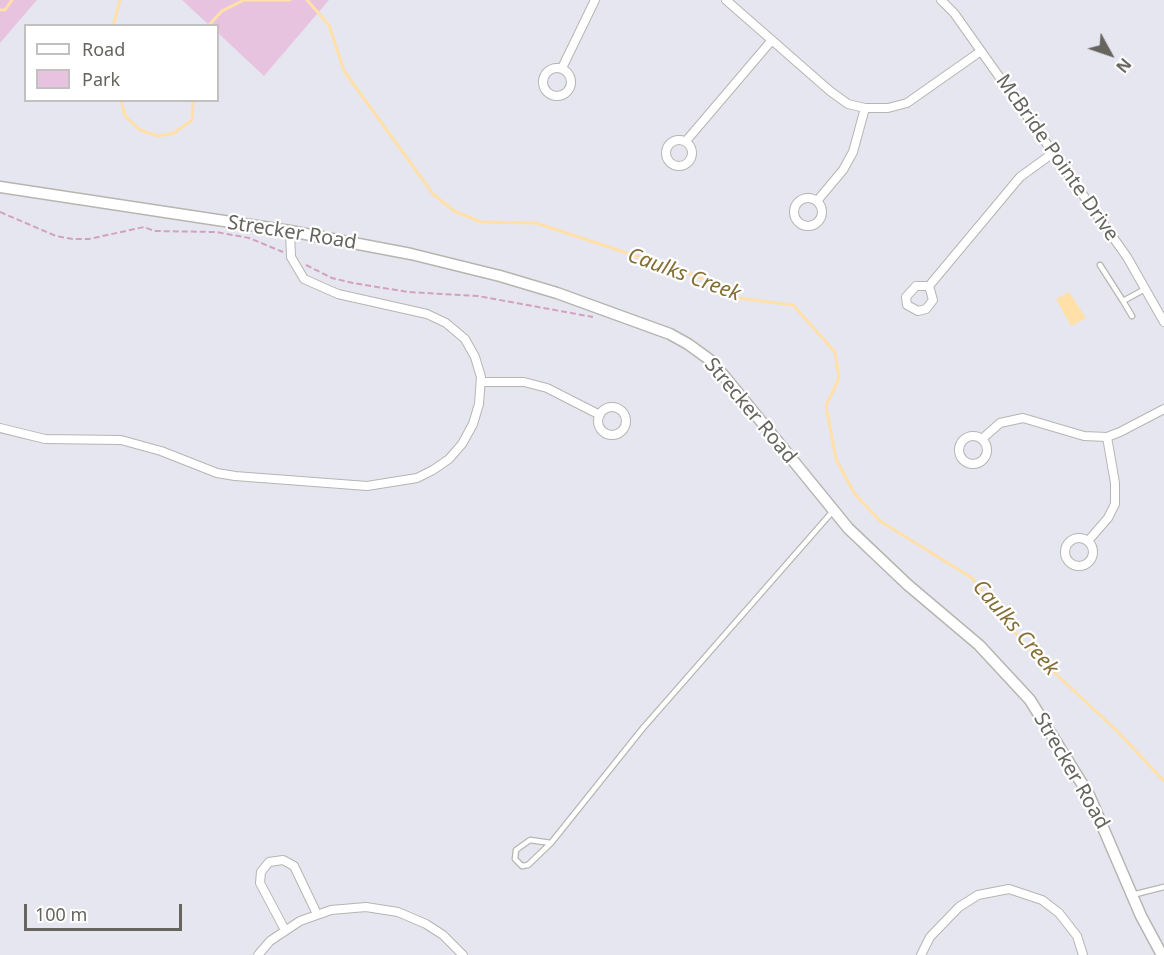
<!DOCTYPE html>
<style>
body{margin:0}
#map{position:relative;width:1164px;height:955px;overflow:hidden;background:#e6e6f0;font-family:"Noto Sans",sans-serif}
canvas{display:block}
.legend{position:absolute;left:24px;top:24px;width:195px;height:78px;box-sizing:border-box;background:#fff;border:2px solid #c2c1bf;margin:0;padding:8px 10px;list-style:none;font-size:18px;color:#66645e}
.legend li{display:flex;align-items:center;gap:12px;height:30px}
.legend b{width:30px;border:2px solid #c2c1bf}
.north{position:absolute;left:1080px;top:24px;width:60px;height:60px;-webkit-text-stroke:4px #fff;paint-order:stroke;rotate:130deg;font-size:16px;font-weight:700;line-height:24px;text-align:center;color:#66645e}
.north::after{content:'';display:block;margin:auto;width:21px;height:27px;background:#66645e;clip-path:polygon(50% 0,100% 100%,50% 72%,0 100%)}
.scale{position:absolute;left:24px;top:904px;width:158px;height:27px;box-sizing:border-box;border:3px solid #66645e;border-top:0;padding-left:8px;font-size:18px;line-height:21px;white-space:nowrap;color:#66645e;-webkit-text-stroke:4px #fff;paint-order:stroke}
</style>
<div id="map">
<canvas width="1164" height="955"></canvas>
<ul class="legend">
<li><b style="height:8px;background:#fff"></b>Road</li>
<li><b style="height:16px;background:#e7c3df"></b>Park</li>
</ul>
<div class="north">N</div>
<div class="scale">100 m</div>
</div>
<script>
const ctx = document.querySelector('canvas').getContext('2d');
ctx.lineJoin = 'round';
function paint(path, color) { ctx.fillStyle = color; ctx.fill(path, 'evenodd'); }
const toPath = rows => new Path2D(rows.map(r => 'M' + r).join(''));
function trace(path, color, width, dash) { ctx.strokeStyle = color; ctx.lineWidth = width; ctx.lineCap = dash ? 'butt' : 'round'; ctx.setLineDash(dash || []); ctx.stroke(path); }
function label(font, color, halo, rows, align = 'center') {
  ctx.font = font + ' "Noto Sans",sans-serif'; ctx.lineWidth = 4.5; ctx.setLineDash([]); ctx.textBaseline = 'middle'; ctx.strokeStyle = halo; ctx.fillStyle = color; for (const [text, x, y, turn = 0] of rows) {
    ctx.save(); ctx.translate(x, y); ctx.rotate((+turn || 0) * Math.PI / 180); ctx.textAlign = isNaN(turn) ? turn : align; if (halo) ctx.strokeText(text, 0, 0); ctx.fillText(text, 0, 0); ctx.restore();
  }
}
paint(toPath([
 [0,0,37,0,0,43],
 [182,0,329,0,264,76,218,33,218,26,209,25]
]), '#e7c3df');
paint(toPath([
 [1069,292,1086,318,1071,326,1056,299]
]), '#fee0a8');
trace(toPath([
 [307,0,329,25,344,71,433,194,454,211,481,222,536,223,697,276,738,298,793,305,835,352,839,378,826,406,836,459,854,493,880,521,972,578,1026,646,1117,731,1164,781],
 [0,10,5,10,12,0],
 [113,26,120,0],
 [208,26,222,11,244,0,290,0],
 [121,100,125,116,140,130,158,136,174,133,192,120,193,100]
]), '#fee0a8', 3);
const service = toPath([
 [1100,265,1123,301],
 [1132,316,1123,301,1145,289],
 [551,843,530,840,516,850,515,859,522,866,528,865,551,843,643,728,833,511],
 [1132,895,1164,887]
]);
const minor = toPath([
 [726,0,830,91,848,104,865,108,888,108,907,103,981,51],
 [941,0,954,13,1127,257,1164,322],
 '543 82a14 14 0 1 1 28 0a14 14 0 1 1-28 0Z',
 [562,68,595,0],
 '666 153a13 13 0 1 1 26 0a13 13 0 1 1-26 0Z',
 [686,141,772,40],
 '794 212a14 14 0 1 1 28 0a14 14 0 1 1-28 0Z',
 [817,201,843,170,853,152,865,108],
 [916,286,929,286,933,300,926,309,918,311,907,305,906,297,916,286],
 [929,286,1020,177,1053,153],
 [482,382,524,382,547,388,600,415],
 '598 421a14 14 0 1 1 28 0a14 14 0 1 1-28 0Z',
 [0,428,45,439,121,440,161,451,217,473,235,476,367,486,417,478,433,470,449,459,462,444,473,424,479,404,481,377,475,357,465,339,446,323,427,314,338,294,304,279,291,257,290,231],
 '959 450a14 14 0 1 1 28 0a14 14 0 1 1-28 0Z',
 [982,439,1000,423,1023,418,1084,436,1107,437,1120,432,1164,409],
 '1065 552a14 14 0 1 1 28 0a14 14 0 1 1-28 0Z',
 [1088,541,1108,518,1115,504,1115,483,1107,437],
 [285,930,260,883,261,872,269,862,283,860,294,866,317,914],
 [258,955,270,941,300,921,331,910,366,907,398,912,426,924,443,935,463,955],
 [921,955,930,937,959,907,978,895,1009,889,1042,900,1059,913,1077,936,1083,955]
]);
const tertiary = toPath([
 [0,187,290,231,411,254,500,276,557,293,670,334,688,344,710,360,725,377,848,528,908,585,979,645,1030,700,1089,795,1141,916,1162,955]
]);
trace(service, '#b6b5af', 7);
trace(minor, '#b6b5af', 10);
trace(tertiary, '#b6b5af', 13);
trace(toPath([
 [0,212,56,236,73,239,89,239,144,227,154,231,216,232,249,238,283,252],
 [306,265,332,278,353,283,408,292,478,296,593,317]
]), '#d2a2bb', 2, [6, 3]);
trace(service, '#fff', 4.5);
trace(minor, '#fff', 8);
trace(tertiary, '#fff', 10);
label('20px', '#66645e', '#fff', [
 ["McBride Pointe Drive",1057,158,55],
 ["Strecker Road",292,233,9],
 ["Strecker Road",750,411,50],
 ["Strecker Road",1071,771,60]
]);
label('italic 21px', '#856f35', '#fff', [
 ["Caulks Creek",684,275,20],
 ["Caulks Creek",1015,628,49]
]);
</script>
